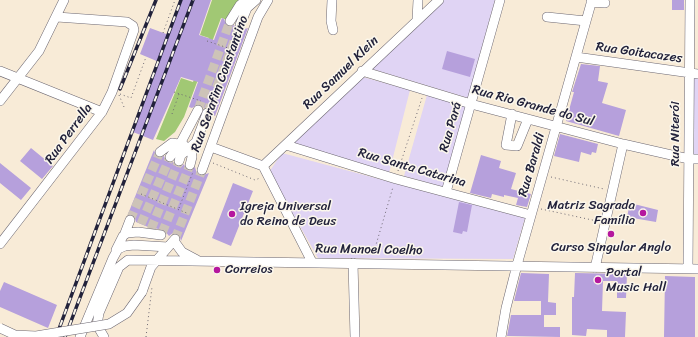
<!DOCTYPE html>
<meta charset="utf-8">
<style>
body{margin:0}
canvas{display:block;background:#f8ebd7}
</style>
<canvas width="698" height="337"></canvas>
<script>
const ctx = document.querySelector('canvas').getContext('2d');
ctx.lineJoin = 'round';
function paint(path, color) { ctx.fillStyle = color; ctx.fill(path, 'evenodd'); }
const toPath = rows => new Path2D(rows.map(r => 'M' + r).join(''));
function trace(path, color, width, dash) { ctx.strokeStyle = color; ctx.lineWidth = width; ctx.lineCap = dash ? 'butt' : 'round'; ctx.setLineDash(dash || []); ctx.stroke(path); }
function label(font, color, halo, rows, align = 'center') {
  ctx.font = font + ' Sriracha,sans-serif'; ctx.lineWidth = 3; ctx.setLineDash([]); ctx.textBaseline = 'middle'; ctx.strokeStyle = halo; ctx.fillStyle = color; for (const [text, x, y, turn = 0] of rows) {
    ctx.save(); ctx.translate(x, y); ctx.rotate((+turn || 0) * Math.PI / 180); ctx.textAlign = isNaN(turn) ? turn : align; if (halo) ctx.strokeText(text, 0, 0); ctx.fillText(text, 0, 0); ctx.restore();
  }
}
paint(toPath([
 [442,0,495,0,468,98,372,69],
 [363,77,410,90,389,173,290,145],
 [693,77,698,77,698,157,691,157],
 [427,95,467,106,443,187,404,176],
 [282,153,525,218,513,259,318,258,269,172]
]), '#e0d4f4');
paint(toPath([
 [212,0,239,0,228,20,221,18,184,117,175,132,164,141,156,139,181,78,193,82,209,38,200,35]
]), '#a1c874');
paint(toPath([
 [182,0,211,0,199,35,214,40,222,18,224,19,227,26,230,27,234,25,238,31,248,28,215,116,213,115,212,110,209,107,204,108,198,104,192,108,189,107,198,82,181,77,153,140,133,132,159,62,140,54,150,28,169,35],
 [672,0,684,0,684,10,672,10],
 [447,51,475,59,470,77,442,69],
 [581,64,600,66,598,81,608,83,602,103,626,110,619,136,566,121,574,92,572,92],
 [560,134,598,144,596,153,592,152,591,155,581,152,579,162,554,156],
 [31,148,53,166,42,179,20,161],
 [154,150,157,157,164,156,166,161,173,162,177,167,181,167,184,164,186,169,189,171,195,167,197,174,200,176,209,173,181,241,179,234,173,233,169,236,164,230,148,227,136,222,134,216,128,214],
 [481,155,501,161,499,168,516,173,511,189,531,194,527,207,516,205,518,198,504,195,504,197,492,194,491,198,470,193],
 [0,163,31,188,21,200,0,183],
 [233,183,253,191,231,246,212,238],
 [459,202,472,205,467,232,463,231,462,234,453,232],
 [630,203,658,210,656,222,627,217],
 [521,273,549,274,548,302,556,303,556,315,541,315,541,301,514,301],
 [575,273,627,274,626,298,617,298,617,281,603,281,602,311,626,312,625,337,607,337,607,330,587,329,586,336,572,335,572,297,574,297],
 [665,276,695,277,695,337,664,337],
 [4,282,57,305,48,328,0,307,0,291],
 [511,315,544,315,544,327,560,327,560,337,507,336]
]), '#b6a0dc');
trace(toPath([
 [198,110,230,21],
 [207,113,240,25],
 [130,220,160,152],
 [141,224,170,157],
 [151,229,179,161],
 [162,233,190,165],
 [175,239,202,170]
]), '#cdc3b8', 9, [9, 4.5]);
const minor = toPath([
 [332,0,331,21,333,30],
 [591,2,605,3],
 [547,17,586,21],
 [417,20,418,0],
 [230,21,240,5,246,0],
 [240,25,247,8,256,0],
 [576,57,698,74],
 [0,71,102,112],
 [362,71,471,104,623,144,689,159,698,159],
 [0,101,39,51,64,0],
 [512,114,506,145,517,146,528,119],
 [286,145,396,179,531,215],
 [211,147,263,166,312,262],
 [160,152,172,143,184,145],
 [170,157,180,144,198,110],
 [179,161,181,155,196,142,207,113],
 [190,165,192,157,191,148],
 [263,166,439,0],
 [202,170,258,17,268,0],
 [446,192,500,0],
 [125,233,130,220],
 [174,241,182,252,197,260],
 [0,244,102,112,112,92,134,30,133,26,127,22,57,17],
 [116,250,123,236,127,233,138,232,161,235],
 [353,263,355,337],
 [595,268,623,144],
 [688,269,690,0],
 [142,292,151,267,175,239],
 [80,337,113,258,118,249,125,246,134,245,168,247],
 [104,337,97,325,99,313,119,267,128,260,698,269],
 [501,337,506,308,517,265,592,0]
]);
trace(minor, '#6d6872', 10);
trace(toPath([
 [163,33,175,0],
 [207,41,237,51],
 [174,92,201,101],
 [120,94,131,98,146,57],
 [119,95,124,107],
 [172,114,179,94],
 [213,163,255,180,260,178],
 [398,171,422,98],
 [551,177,604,189],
 [141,194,189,214],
 [179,208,193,172],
 [541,209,597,221],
 [373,255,393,187],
 [146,337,152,287]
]), '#6d6872', 1, [1, 3]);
trace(minor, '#fff', 9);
const rail = toPath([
 [120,89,156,0],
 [56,337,181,0],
 [65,337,193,0]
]);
trace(rail, '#22223b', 3.5);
trace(rail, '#fbf7ec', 2, [6]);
const minorBridge = toPath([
 [0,328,15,335,36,336,109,324,127,313,142,292]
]);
trace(minorBridge, '#6d6872', 10, []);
trace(minorBridge, '#fff', 9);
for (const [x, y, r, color] of [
 [643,213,4,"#b5179e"],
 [232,214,4,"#b5179e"],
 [611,234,4,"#b5179e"],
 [217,270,4,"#b5179e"],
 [598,280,4,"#b5179e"]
]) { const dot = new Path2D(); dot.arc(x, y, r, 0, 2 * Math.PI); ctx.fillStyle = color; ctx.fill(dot); trace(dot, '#fbf7ec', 1.5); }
label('13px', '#22223b', '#fbf7ec', [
 ["Rua Goitacazes",639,53,8],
 ["Rua Samuel Klein",341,73,-44],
 ["Rua Serafim Constantino",220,84,-70],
 ["Rua Rio Grande do Sul",533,106,15],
 ["Rua Pará",451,127,-74],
 ["Rua Perrella",69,134,-54],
 ["Rua Niterói",676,134,-90],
 ["Rua Baraldi",532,165,-74],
 ["Rua Santa Catarina",412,168,16],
 ["Rua Manoel Coelho",369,250,1]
]);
label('13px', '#22223b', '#fbf7ec', [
 ["Matriz Sagrada",635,206,"right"],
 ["Família",635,221,"right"],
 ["Igreja Universal",240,207],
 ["do Reino de Deus",240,222],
 ["Curso Singular Anglo",611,248,"center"],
 ["Correios",225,270],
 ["Portal",606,273],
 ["Music Hall",606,288]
], 'left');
</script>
